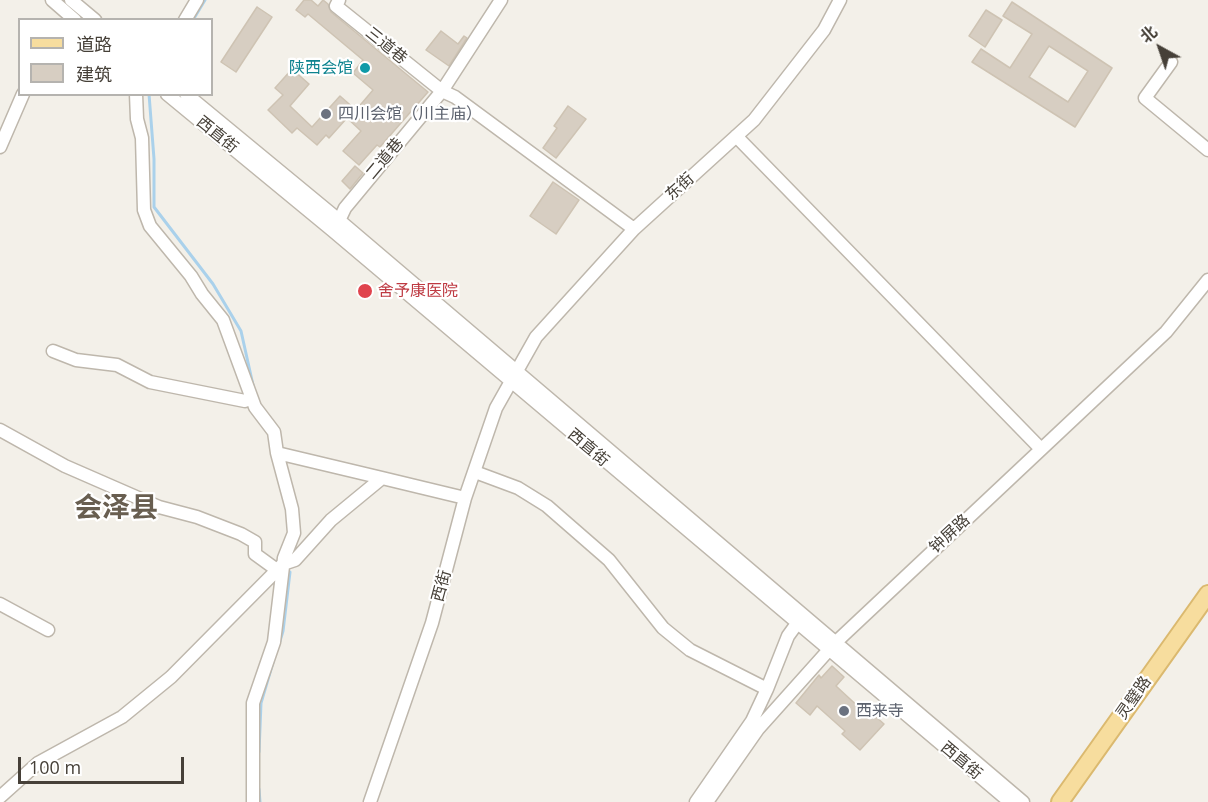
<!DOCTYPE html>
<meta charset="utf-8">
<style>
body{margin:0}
#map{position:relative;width:1208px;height:802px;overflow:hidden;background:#f3f0e9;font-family:"Open Sans","Noto Sans SC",sans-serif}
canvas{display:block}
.legend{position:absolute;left:18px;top:18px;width:195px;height:78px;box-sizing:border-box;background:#fff;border:2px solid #b5b3af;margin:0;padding:8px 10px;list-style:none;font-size:18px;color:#464038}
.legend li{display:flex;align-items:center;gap:12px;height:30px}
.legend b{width:30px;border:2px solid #b5b3af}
.north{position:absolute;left:1130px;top:18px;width:60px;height:60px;-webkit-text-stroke:4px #fff;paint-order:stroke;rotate:320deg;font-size:16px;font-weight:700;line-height:24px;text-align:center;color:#464038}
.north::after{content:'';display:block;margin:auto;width:21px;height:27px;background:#464038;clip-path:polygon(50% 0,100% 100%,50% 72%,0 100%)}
.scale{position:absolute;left:18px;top:757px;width:166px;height:27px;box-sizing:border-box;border:3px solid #464038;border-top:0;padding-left:8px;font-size:18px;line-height:21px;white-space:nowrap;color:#464038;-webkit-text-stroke:4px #fff;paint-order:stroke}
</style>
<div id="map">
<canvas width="1208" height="802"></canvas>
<ul class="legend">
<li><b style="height:8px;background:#f7dd9e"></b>道路</li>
<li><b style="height:16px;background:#d7cec2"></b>建筑</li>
</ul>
<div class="north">北</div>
<div class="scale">100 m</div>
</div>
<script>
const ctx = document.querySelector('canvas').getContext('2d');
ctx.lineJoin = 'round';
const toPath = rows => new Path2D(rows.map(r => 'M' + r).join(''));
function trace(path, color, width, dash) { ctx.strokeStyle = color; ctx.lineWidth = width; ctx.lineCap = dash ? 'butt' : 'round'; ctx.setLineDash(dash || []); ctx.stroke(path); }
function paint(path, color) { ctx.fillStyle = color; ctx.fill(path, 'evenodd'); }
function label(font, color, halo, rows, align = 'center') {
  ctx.font = font + ' "Open Sans","Noto Sans SC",sans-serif'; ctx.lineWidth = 4.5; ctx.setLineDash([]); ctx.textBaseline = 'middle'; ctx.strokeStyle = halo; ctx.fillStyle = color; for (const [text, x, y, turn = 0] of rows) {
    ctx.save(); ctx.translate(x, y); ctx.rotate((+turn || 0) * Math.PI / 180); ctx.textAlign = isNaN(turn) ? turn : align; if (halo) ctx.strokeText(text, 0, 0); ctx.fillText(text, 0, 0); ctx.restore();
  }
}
trace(toPath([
 [193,20,205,0],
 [149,94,154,159,154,207,213,284,241,331,253,385],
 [280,641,283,631,290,572],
 [259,752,261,703,274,659],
 [259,789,260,802]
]), '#aad1eb', 3);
const building = toPath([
 [304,0,311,0,318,6,323,0,328,4,331,12,428,92,380,147,377,145,359,165,343,151,361,131,347,118,329,138,326,135,317,145,297,128,292,133,268,110,283,95,275,88,292,69,309,84,290,106,312,127,340,96,356,110,373,90,353,73,363,60,308,14,305,17,296,10,304,0],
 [1012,2,1112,68,1075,127,972,62,981,49,1010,68,1032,34,1003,16,1012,2],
 [1049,46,1088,71,1068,102,1029,77,1049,46],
 [257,7,272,17,236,72,221,62,257,7],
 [986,10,1002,20,985,47,969,36,986,10],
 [441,31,458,44,464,36,467,38,449,66,426,50,441,31],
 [568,106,586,119,556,158,543,148,557,128,554,126,568,106],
 [355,166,363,173,350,189,342,181,355,166],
 [553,182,579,200,556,234,530,216,553,182],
 [832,666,844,677,836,686,863,711,866,708,884,724,860,750,842,734,845,731,817,706,810,715,796,703,819,675,821,678,832,666]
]);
paint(building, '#d7cec2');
trace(building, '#cec3b3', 1.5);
const minor = toPath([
 [52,0,75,20],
 [71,0,95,20],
 [339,0,336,6,442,91,455,97,634,229],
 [185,20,197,0],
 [1171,62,1145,98,1208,150],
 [136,94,137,119,142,138,144,210,150,226,191,276,202,294,223,320,255,407,274,432,277,453,292,509,294,533,284,558,274,642,253,703,253,802],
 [167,94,332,230,1010,802],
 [186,94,340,221,1023,802],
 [736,136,1041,449],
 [0,147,23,94],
 [337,225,345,208,442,91,501,0],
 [53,351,76,360,117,365,150,382,245,401,251,398],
 [0,430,65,466,159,507,197,517,241,534,255,542,255,554,277,570],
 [277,453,382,478],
 [475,472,518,488,547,506,609,560,663,628,690,650,767,689],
 [0,604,48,630],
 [0,797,38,763,122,717,171,677,283,564,295,560,331,520,382,478,465,498],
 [370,802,432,623,465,498,496,408,536,337,634,229,754,120,824,30,840,0],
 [696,802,752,721,767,689,788,636,801,618],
 [707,802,758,729,835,643,1166,332,1208,280]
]);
const major = toPath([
 [1060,802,1208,594]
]);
trace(minor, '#beb7ac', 15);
trace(major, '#dbb96f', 20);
trace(minor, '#fff', 12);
trace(major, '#f7dd9e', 16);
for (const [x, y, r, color] of [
 [365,68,6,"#0f9aa8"],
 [326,114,6,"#6b7280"],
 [365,291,8,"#e0444e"],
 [844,711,6,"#6b7280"]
]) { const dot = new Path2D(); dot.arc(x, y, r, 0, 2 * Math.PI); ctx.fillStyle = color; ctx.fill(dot); trace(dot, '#fff', 2); }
label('16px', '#464038', '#fff', [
 ["三道巷",386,46,39],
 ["西直街",217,135,39],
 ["二道巷",385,159,-50],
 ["东街",680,187,-42],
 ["西直街",588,448,40],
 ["钟屏路",950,534,-43],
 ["西街",442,586,-75],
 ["灵璧路",1134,698,-55],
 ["西直街",961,761,40]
]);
label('16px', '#0d838f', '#fff', [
 ["陕西会馆",353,68]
], 'right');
label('16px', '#5b616d', '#fff', [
 ["四川会馆（川主庙）",338,114],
 ["西来寺",856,711]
], 'left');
label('16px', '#be3a42', '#fff', [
 ["舍予康医院",378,291]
], 'left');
label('bold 28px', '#685e50', '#fff', [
 ["会泽县",116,509]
]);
</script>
